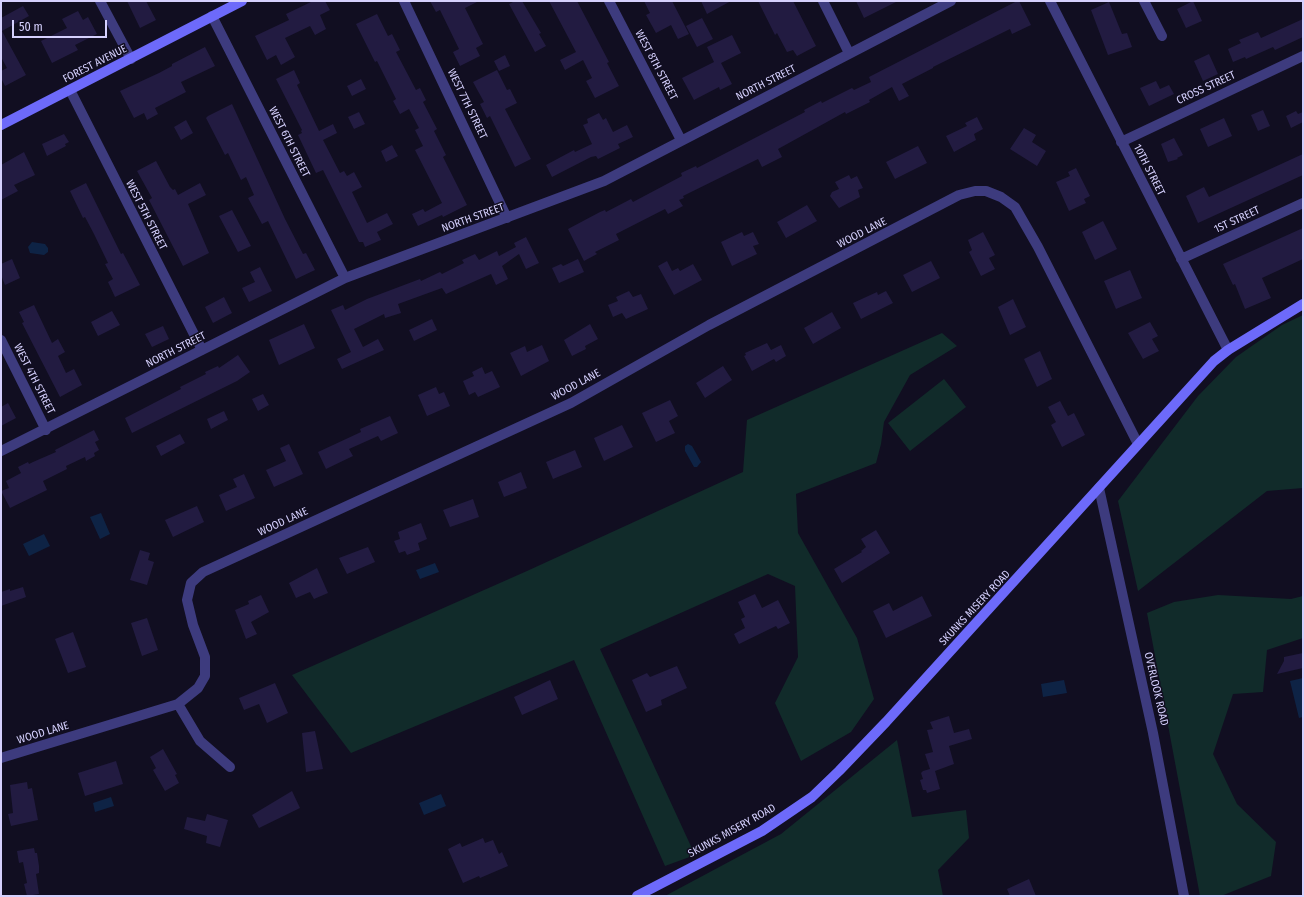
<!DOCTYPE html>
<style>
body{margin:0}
#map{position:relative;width:1304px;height:897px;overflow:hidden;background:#110e21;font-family:"Fira Sans Condensed",sans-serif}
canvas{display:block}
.frame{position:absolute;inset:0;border:2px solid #d5d0fd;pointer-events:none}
.scale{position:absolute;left:12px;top:20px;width:95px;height:18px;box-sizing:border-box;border:2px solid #d5d0fd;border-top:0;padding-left:5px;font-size:12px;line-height:14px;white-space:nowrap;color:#d5d0fd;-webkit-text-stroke:3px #110e21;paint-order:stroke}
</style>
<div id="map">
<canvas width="1304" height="897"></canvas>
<div class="frame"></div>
<div class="scale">50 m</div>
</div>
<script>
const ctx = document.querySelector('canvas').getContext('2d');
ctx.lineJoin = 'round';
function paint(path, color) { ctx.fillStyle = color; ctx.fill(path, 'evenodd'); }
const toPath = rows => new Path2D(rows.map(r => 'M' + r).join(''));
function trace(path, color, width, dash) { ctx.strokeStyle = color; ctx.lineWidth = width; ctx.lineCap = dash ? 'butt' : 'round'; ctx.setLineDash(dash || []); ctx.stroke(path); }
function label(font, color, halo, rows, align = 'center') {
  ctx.font = font + ' "Fira Sans Condensed",sans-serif'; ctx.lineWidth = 3; ctx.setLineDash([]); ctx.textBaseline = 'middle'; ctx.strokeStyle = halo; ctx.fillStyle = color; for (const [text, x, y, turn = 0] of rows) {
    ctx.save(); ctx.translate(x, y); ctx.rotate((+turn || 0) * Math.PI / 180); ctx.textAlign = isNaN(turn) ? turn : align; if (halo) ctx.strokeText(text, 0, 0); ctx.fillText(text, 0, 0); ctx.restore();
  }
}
paint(toPath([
 [1303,315,1303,488,1267,491,1138,591,1118,501,1198,396,1236,357,1282,325],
 [942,333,957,346,910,375,884,422,881,444,876,463,796,494,798,533,857,638,874,699,851,732,801,761,775,703,798,657,795,586,768,574,600,649,695,855,665,866,574,660,351,753,292,675,527,571,743,472,747,420],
 [944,379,966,407,910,451,888,423],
 [1218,595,1291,599,1303,596,1303,638,1267,650,1263,692,1233,694,1213,754,1237,804,1276,842,1271,876,1221,896,1200,896,1147,613,1174,602],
 [897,740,912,817,966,810,969,838,938,870,943,896,665,896,781,834]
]), '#112b2a');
paint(toPath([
 [32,242,45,244,48,248,48,252,44,255,30,253,28,247],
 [688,444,692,446,701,462,697,467,694,467,685,451,685,446],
 [101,513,110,534,100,539,90,517],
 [44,534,50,546,29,556,23,544],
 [435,563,439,572,420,579,416,570],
 [1303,678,1303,717,1299,718,1290,681],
 [1064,680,1067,693,1043,697,1041,684],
 [441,794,446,806,424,815,419,803],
 [111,797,114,806,95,812,93,803]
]), '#0e2345');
paint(toPath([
 [127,1,146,1,156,20,140,28],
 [313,1,325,1,330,10,320,15,326,29,315,35,310,26,285,38,295,57,281,65,276,55,267,60,255,36,289,20,286,14],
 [430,1,479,1,465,8,483,44,476,48,480,56,460,66,453,52,459,49,440,10,436,12],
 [515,1,522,1,541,33,539,34,546,46,535,52,509,4],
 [549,1,577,1,609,62,607,63,619,86,595,98,586,81,592,78,583,60,565,70,560,60,576,52],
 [644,1,672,1,689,34,678,39,671,25,656,33,646,15,650,13],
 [701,1,731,1,707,14],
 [758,1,793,1,816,46,797,56,793,50,787,52,777,33,775,35],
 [856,1,898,1,864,18],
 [1017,1,1019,1,1031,25,1012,34,1010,29,933,67,933,68,902,84,909,96,899,101,892,87,869,100,870,102,846,114,845,112,778,149,782,157,762,167,758,159,683,196,684,198,679,200,683,206,668,214,665,209,616,234,619,240,595,252,597,254,584,261,568,229,600,212,605,210,606,212,631,199,633,202,682,176,681,173,696,166,697,168,805,112,804,110,821,101,822,103,852,88,854,90,871,82,869,77],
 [1193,1,1202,21,1186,28,1177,9],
 [1109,2,1122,34,1127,33,1132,47,1108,55,1091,10],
 [23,6,29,16,2,31,26,75,5,86,1,78,1,71,7,68,1,57,1,18],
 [78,11,83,20,88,17,97,34,75,45,78,50,52,63,41,41,67,28,62,19],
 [377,14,388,36,392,34,400,50,396,52,416,90,420,88,426,100,423,102,437,129,434,131,446,155,443,157,467,205,443,217,442,215,418,226,412,214,423,209,425,212,442,203,415,150,423,146,415,130,419,128,409,109,400,114,393,101,396,99,377,61,375,62,356,24],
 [702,18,713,39,697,47,686,26],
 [1303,19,1303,37,1275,50,1273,47,1246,59,1245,57,1233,62,1228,49,1241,43,1239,40,1258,32,1261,38],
 [732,35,741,53,721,63,732,84,720,90,719,87,694,100,682,78,714,62,707,47],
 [205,47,215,66,181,82,186,92,155,108,158,114,147,120,144,113,134,118,120,91,159,73,172,66,172,64],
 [1209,54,1218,74,1203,81,1194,61],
 [505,55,510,66,499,71,494,61],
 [294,70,300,83,297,85,319,131,333,124,337,133,323,140,340,173,344,171,347,176,354,172,362,187,352,192,367,223,387,213,393,224,377,232,381,240,365,247,363,242,359,242,323,170,316,173,298,135,302,133,301,131,302,130,276,79],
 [497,70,507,90,510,89,517,103,505,109,531,159,515,167,490,116,487,118,480,104,484,102,473,82],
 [361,79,366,89,352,96,347,86],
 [1156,81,1160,89,1169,85,1174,94,1149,106,1140,88],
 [232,104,285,219,303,254,306,253,315,270,296,279,268,221,262,224,248,198,254,195,246,177,241,180,228,153,225,155,206,118,208,116],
 [1263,110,1270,126,1258,131,1251,115],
 [1296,111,1298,114,1303,112,1303,122,1291,128,1286,116],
 [359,112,365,124,354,129,348,117],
 [599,113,603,120,606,118,613,132,627,125,633,137,618,144,620,148,598,159,596,156,591,157,552,177,546,165,574,150,575,152,592,144,583,125,588,123,587,119],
 [977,117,983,129,974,134,976,140,954,152,946,136,967,126,965,123],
 [1224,118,1232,136,1208,147,1200,129],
 [186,120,193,133,181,140,174,127],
 [1024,128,1036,135,1032,142,1046,151,1037,166,1010,149],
 [64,134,69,142,65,144,66,146,47,156,42,144],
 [1174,138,1183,155,1177,158,1178,159,1168,162,1161,144],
 [392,145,398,156,386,162,381,151],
 [918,146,927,163,895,179,886,162],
 [24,152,35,175,14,185,18,191,1,200,1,165],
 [1303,154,1303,175,1198,223,1186,196,1204,187,1209,197],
 [156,161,170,187,173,190,175,189,178,195,200,183,206,195,188,204,209,253,183,266,149,200,152,198,137,171],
 [1076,168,1090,196,1084,199,1086,203,1069,211,1056,182,1070,176,1068,172],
 [849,175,851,179,857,176,863,188,858,190,860,197,839,208,830,196,832,192,839,189,835,182],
 [86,183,121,254,123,253,140,285,115,297,108,282,113,279,105,264,108,263,94,234,85,217,83,218,70,191],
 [807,205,817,221,786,238,777,222],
 [232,210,251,246,238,252,219,216],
 [1103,221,1117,249,1095,260,1082,232],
 [1303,228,1303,259,1262,278,1271,298,1245,309,1235,284,1233,285,1223,264],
 [742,232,744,236,753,232,759,244,753,246,757,254,732,266,721,242],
 [983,232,995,255,989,258,995,269,981,276,969,252,972,250,968,240],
 [526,237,539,263,526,269,519,254,502,266,508,279,496,285,491,274,446,294,442,288,398,304,401,313,385,318,384,314,354,329,363,347,378,339,384,350,342,369,337,359,351,352,331,310,343,305,345,310,367,299,420,279,421,281,440,272,442,274,464,263,462,260,475,254,479,260,497,251,499,256,516,247,514,243],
 [12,259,20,278,5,285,1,275,1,264],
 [578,259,584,272,559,283,552,268,561,264,563,266],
 [667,261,672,271,678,268,680,271,693,264,702,280,674,295,658,266],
 [931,261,940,278,912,292,903,275],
 [260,267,272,291,249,302,242,288,255,282,250,272],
 [1130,270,1142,298,1116,309,1104,281],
 [629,291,633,297,641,294,648,309,626,319,622,313,613,317,608,305,618,301,616,297],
 [886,291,893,303,861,319,853,303,877,292,878,295],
 [224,297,232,313,213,323,205,307],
 [1013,299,1026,327,1010,335,998,307],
 [34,305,52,343,58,339,65,352,58,356,66,373,74,369,82,385,60,397,22,323,24,322,19,312],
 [112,311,120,325,98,336,91,322],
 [832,312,841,328,813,344,804,328],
 [432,319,437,330,414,341,409,330],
 [1150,322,1158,336,1152,339,1159,351,1143,359,1128,333],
 [304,324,315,348,279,365,269,340],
 [590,324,598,339,585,346,586,349,572,356,564,340],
 [163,326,169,339,152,347,145,334],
 [767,343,771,350,781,345,786,356,776,362,774,359,752,371,744,356,746,355,745,353],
 [542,345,549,361,521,376,510,353,525,346,527,352],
 [1040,351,1052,379,1037,387,1024,359],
 [238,355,250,372,237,381,132,433,125,418,181,389,180,387,206,374,205,372,218,366,219,368],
 [723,366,732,380,705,398,696,383],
 [482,367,485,374,492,371,500,387,478,397,475,392,469,395,463,381,474,376,472,372],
 [436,387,439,394,444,392,450,406,427,416,418,395],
 [263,394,269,405,258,411,252,399],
 [670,400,678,416,669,421,675,433,656,442,642,413],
 [1060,401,1068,416,1074,413,1085,435,1062,447,1051,425,1056,422,1048,407],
 [8,403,16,418,1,426,1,407],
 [224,411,228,420,211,429,207,419],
 [390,416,398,433,381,441,378,436,349,449,353,456,326,469,318,452,361,432,360,429],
 [622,425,633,447,604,461,594,438],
 [94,430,99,440,95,442,99,450,94,453,95,456,86,461,85,457,66,466,67,469,43,481,47,490,10,508,1,491,9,488,6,481,21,473,18,467,28,462,29,464,33,462,56,452,55,450],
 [180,434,185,443,161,456,156,446],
 [289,444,303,474,274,487,266,470,286,461,280,448],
 [575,450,582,467,553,479,546,462],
 [521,472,527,488,504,497,498,482],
 [244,474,255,498,226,511,219,495,237,487,233,479],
 [473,499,479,517,450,527,443,510],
 [197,506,204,522,173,537,165,520],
 [421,523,427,539,418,543,420,550,407,555,405,551,399,553,394,541,400,539,398,532],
 [876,530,890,553,842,583,834,569,862,552,861,551,866,547,861,539],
 [368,547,375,562,347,574,339,558],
 [140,550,150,553,148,560,154,562,147,585,130,580],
 [317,568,328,593,314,599,310,592,296,598,289,583],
 [23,587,26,597,1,606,1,592,10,589,10,591],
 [755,594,762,608,778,600,790,623,778,629,776,626,739,644,734,634,745,628,741,619,745,617,738,602],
 [261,595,269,612,251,622,257,634,246,639,235,610,249,604,248,601],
 [922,596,932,616,886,638,873,611,889,603,893,611],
 [147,618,158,650,142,656,131,623],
 [73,632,86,667,68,673,55,639],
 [1303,653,1303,668,1277,674,1284,661,1284,657],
 [677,666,687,688,661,700,662,705,646,712,632,680,647,673,650,677],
 [550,680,558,699,522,715,514,697],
 [275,683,288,713,267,723,259,704,244,710,239,698],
 [949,716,954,733,969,729,972,739,949,746,954,764,935,771,940,789,927,793,926,790,923,790,920,780,923,779,921,773,923,771,930,769,925,754,933,752,927,730,933,729,930,722],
 [315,731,323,769,306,772,302,733],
 [163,749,177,774,175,775,179,783,165,791,153,770,156,768,150,757],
 [116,761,123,784,85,796,78,773],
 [27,782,28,789,32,788,38,820,11,826,8,814,13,813,10,785],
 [292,791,300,808,259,828,252,815],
 [207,814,228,820,220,847,206,843,207,836,184,829,187,817,205,821],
 [483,838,485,843,493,840,499,854,502,852,508,866,480,878,479,876,463,883,448,849,460,843,462,847],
 [34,848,35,853,37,853,39,866,39,873,36,874,39,894,27,896,24,884,27,883,23,862,19,863,17,851],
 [1029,879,1036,896,1010,896,1007,889]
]), '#221b41');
trace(toPath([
 [100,1,131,59],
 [404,1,507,218],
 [609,1,681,140],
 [823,1,849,53],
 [1050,1,1228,350],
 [1144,1,1162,36],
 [212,16,345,278],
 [70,90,202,350],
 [1121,142,1303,56],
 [1181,259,1303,203],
 [1,340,46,430],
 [1,451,345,278,604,181,951,1],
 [1099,488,1153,733,1184,896],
 [178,704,200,741,230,767],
 [1,758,178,704,198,688,205,676,205,657,193,625,187,600,191,583,203,572,571,403,709,325,959,195,975,191,986,191,1001,197,1015,207,1038,247,1138,444]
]), '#3d3b7e', 10);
trace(toPath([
 [1,125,242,1],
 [637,896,762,831,812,797,839,771,886,722,1214,361,1228,350,1303,304]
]), '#6d6afa', 10);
label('11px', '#d5d0fd', '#110e21', [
 ["FOREST AVENUE",95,64,-27],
 ["WEST 8TH STREET",656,65,62],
 ["NORTH STREET",766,83,-27],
 ["CROSS STREET",1206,88,-25],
 ["WEST 7TH STREET",467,104,64],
 ["WEST 6TH STREET",289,142,63],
 ["10TH STREET",1149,170,63],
 ["WEST 5TH STREET",146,215,63],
 ["NORTH STREET",473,218,-20],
 ["1ST STREET",1237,220,-25],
 ["WOOD LANE",862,233,-27],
 ["NORTH STREET",176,350,-27],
 ["WEST 4TH STREET",34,379,63],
 ["WOOD LANE",576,385,-28],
 ["WOOD LANE",283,522,-25],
 ["SKUNKS MISERY ROAD",975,608,-47],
 ["OVERLOOK ROAD",1156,689,77],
 ["WOOD LANE",43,733,-17],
 ["SKUNKS MISERY ROAD",732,831,-29]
]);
</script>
